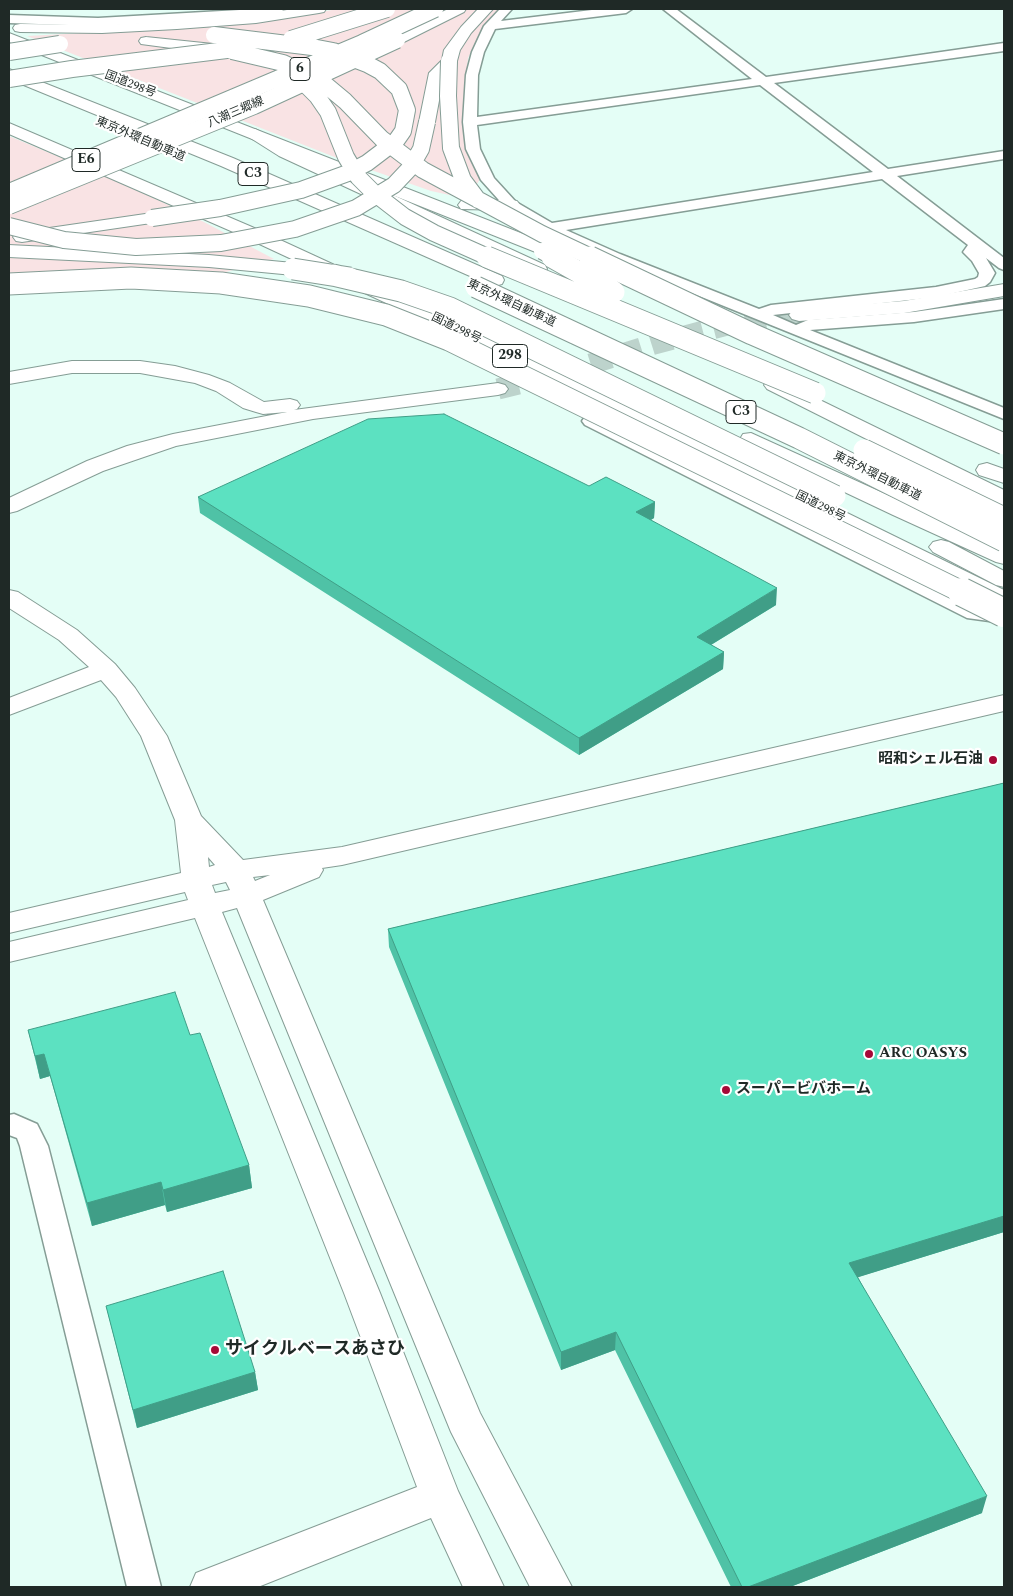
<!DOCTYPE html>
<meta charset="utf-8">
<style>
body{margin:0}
#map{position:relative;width:1013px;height:1596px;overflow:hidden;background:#e4fef6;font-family:Spectral,serif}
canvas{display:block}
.frame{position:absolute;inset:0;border:10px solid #1f2926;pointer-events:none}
</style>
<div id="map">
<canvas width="1013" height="1596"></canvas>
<div class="frame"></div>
</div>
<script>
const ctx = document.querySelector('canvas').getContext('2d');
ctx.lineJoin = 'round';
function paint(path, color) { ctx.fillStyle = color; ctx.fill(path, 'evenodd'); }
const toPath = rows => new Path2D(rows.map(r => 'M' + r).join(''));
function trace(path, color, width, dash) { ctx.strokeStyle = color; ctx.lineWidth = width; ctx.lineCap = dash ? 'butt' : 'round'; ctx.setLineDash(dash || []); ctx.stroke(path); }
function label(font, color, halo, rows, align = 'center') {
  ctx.font = font + ' Spectral,"Noto Sans JP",serif'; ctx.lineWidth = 4.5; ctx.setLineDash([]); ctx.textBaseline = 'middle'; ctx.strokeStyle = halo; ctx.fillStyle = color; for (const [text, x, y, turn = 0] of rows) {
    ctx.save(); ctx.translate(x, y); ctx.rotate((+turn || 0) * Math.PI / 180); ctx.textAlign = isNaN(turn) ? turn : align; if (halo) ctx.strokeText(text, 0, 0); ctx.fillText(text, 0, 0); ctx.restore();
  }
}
paint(toPath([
 [338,9,501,9,487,21,468,58,464,103,467,145,480,179,468,199,431,191,337,158,27,36,156,29,320,12],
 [9,136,122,183,204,222,274,259,215,275,9,290]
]), '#f9e3e4');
trace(toPath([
 [498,389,559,374,654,344,727,325,799,315]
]), '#bdd3cc', 21, [21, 11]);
const minor = toPath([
 [257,9,285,9,279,13,246,18,98,26,9,23,9,15,98,18,257,9],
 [500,9,512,9,501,21,600,9,632,9,626,13,495,29,484,52,478,75,477,117,752,79,663,9,676,9,766,77,1004,43,1004,51,774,83,888,169,1004,151,1004,159,897,176,1004,258,1004,270,999,268,986,258,995,273,990,282,985,286,936,297,773,315,796,325,808,320,914,312,1004,299,1004,309,914,322,810,330,1004,408,1004,419,610,260,545,231,506,208,481,180,466,149,463,122,466,75,472,52,484,26,500,9],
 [760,85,873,172,552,223,516,202,494,178,480,149,477,125,760,85],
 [882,179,968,245,963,252,972,261,979,273,978,277,975,279,936,287,771,305,759,309,620,254,566,230,882,179],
 [591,416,978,608,1004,611,1004,623,967,618,585,425,582,421,585,417,591,416],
 [14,1114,37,1124,48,1146,161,1587,127,1587,20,1146,17,1138,9,1135,9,1115,14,1114]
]);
const tertiary = toPath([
 [1004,284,1004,296,904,313,799,321,792,319,789,315,792,311,799,309,904,301,1004,284],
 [72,361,140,361,175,366,209,375,230,383,264,402,290,399,297,401,300,405,297,409,294,410,498,383,505,385,508,389,505,393,498,395,313,419,176,446,103,471,17,511,9,513,9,498,87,461,127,446,173,434,287,412,263,414,256,412,243,408,216,391,195,383,140,373,72,373,9,384,9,372,72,361],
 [9,590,18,592,77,630,115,664,135,688,167,736,201,816,243,860,342,847,1004,695,1004,711,342,865,322,868,323,870,319,877,263,900,480,1413,572,1587,530,1587,451,1432,237,908,222,912,380,1293,458,1491,504,1587,463,1587,431,1518,258,1587,190,1587,196,1573,417,1487,344,1293,195,918,9,962,9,942,188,900,185,892,9,933,9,913,181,873,175,820,141,736,116,697,101,680,9,715,9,698,89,667,59,640,9,608,9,590],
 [208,857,215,865,209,867,208,857],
 [270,875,255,881,253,877,270,875],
 [226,882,230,890,215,893,212,885,226,882]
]);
const secondary = toPath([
 [448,9,466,9,464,12,402,43,397,44,392,43,390,40,392,37,448,9]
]);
const trunk = toPath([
 [9,33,577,255,579,259,577,263,570,265,563,263,9,42,9,33],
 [9,123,252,227,456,321,1004,590,1004,602,998,603,989,601,442,329,240,235,9,134,9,123],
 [467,200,511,200,517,201,520,205,517,209,511,210,461,209,458,205,461,201,467,200]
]);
const motorway = toPath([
 [293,9,326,9,324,12,319,13,256,23,177,29,102,33,20,32,15,31,13,28,15,25,20,24,102,25,177,21,256,15,293,9],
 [478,9,493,9,471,33,460,50,457,61,444,74,435,122,433,125,427,127,421,125,419,122,429,73,442,60,444,50,461,27,478,9],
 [146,37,232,46,237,48,240,51,237,54,232,56,141,44,139,41,141,38,146,37],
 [9,69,233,158,502,276,504,280,502,284,495,286,488,284,221,166,9,79,9,69],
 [255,129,291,148,545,265,547,269,545,273,538,275,531,273,279,156,249,137,247,134,249,131,255,129],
 [152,213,158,214,161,218,158,222,22,242,16,241,13,237,16,233,22,232,152,213],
 [9,245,209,255,293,263,300,265,302,269,300,273,293,275,209,267,9,257,9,245],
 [774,379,781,381,1004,490,1004,506,996,504,767,389,764,385,767,381,774,379],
 [751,433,1004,548,1004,564,996,562,893,515,743,444,740,439,743,434,751,433],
 [987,463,1004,469,1004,483,979,475,976,470,979,465,987,463],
 [941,540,949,542,1004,571,1004,587,996,585,933,552,929,547,933,542,941,540]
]);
trace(minor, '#859d95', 3);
trace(tertiary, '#859d95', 2);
trace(secondary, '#859d95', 2);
trace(trunk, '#859d95', 2);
trace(motorway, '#859d95', 2);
paint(minor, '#fff');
paint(tertiary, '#fff');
paint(secondary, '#fff');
paint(trunk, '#fff');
paint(motorway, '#fff');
const secondaryBridge = toPath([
 [9,206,254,106,397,40]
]);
const motorwayBridgeFar2 = toPath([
 [291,39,387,9],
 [232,51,283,63,321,81,345,101,382,139,423,170,542,234,593,258],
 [9,52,60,44],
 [449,61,448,96,451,148,463,180,478,200],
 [9,79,72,69,243,48],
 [304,83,317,96,328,112,346,157,358,177,374,193,405,217,434,233,490,258],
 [9,192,362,43,435,9],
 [152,218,220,208,301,190,348,173,367,163,396,141,403,131,407,110,399,89,380,71,367,64,333,51,312,47,214,35],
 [9,226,64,240,136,247,221,243,295,229,356,208,394,185,410,168,421,149,427,122],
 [542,251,555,258]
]);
const motorwayBridgeFar1 = toPath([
 [487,257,815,393],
 [552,257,614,292],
 [590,257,752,334,1004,444],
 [293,269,350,278],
 [333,275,401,291,450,308,835,496],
 [9,284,131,278,221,283,309,296,386,315,449,340,964,593],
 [476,287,799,438,1004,541],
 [864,450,1004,518]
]);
const motorwayBridge = toPath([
 [962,592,1004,613]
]);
trace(secondaryBridge, '#859d95', 18, []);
trace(motorwayBridgeFar2, '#859d95', 18, []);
trace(motorwayBridgeFar1, '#859d95', 23, []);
trace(motorwayBridge, '#859d95', 30, []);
trace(secondaryBridge, '#fff', 16);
trace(motorwayBridgeFar2, '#fff', 16);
trace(motorwayBridgeFar1, '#fff', 21);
trace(motorwayBridge, '#fff', 28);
paint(toPath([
 [589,486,655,502,654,518,651,520,776,605,711,645,724,652,723,669,579,755,200,513,198,497],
 [1004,783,1004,1232,858,1277,982,1513,790,1587,731,1587,615,1350,561,1370,389,947,388,929],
 [28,1030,190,1035,249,1165,252,1188,167,1212,165,1205,92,1226,50,1076,40,1079],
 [106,1306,255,1372,258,1390,137,1428]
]), '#4fc2a6');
paint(toPath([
 [655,502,654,518,635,529,636,512],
 [777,588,776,605,696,654,697,637],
 [724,652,723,669,579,755,579,738],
 [44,1054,50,1076,40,1079,35,1056],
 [249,1165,252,1188,167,1212,163,1190],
 [161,1182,165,1205,92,1226,87,1203],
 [1004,1216,1004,1232,846,1281,849,1263],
 [616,1332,615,1350,561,1370,561,1352],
 [255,1372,258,1390,137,1428,133,1410],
 [987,1496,982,1513,790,1587,748,1587]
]), '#409e87');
const building = toPath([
 [444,414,589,486,606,477,655,502,636,512,777,588,697,637,724,652,579,738,198,497,368,419,444,414],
 [1004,783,1004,1216,849,1263,987,1496,748,1587,742,1587,616,1332,561,1352,388,929,1004,783],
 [175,992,190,1035,200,1033,249,1165,163,1190,161,1182,87,1203,44,1054,35,1056,28,1030,175,992],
 [223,1271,255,1372,133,1410,106,1306,223,1271]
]);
paint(building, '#5ce1c1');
trace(building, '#409e87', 1);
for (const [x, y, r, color] of [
 [993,760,5,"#a50937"],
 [869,1054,5,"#a50937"],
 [726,1090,5,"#a50937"],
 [215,1350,5,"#a50937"]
]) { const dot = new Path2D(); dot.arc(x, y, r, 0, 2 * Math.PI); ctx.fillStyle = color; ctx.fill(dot); trace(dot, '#fff', 2); }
label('12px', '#1f2926', '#fff', [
 ["国道298号",130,85,21],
 ["八潮三郷線",236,113,-23],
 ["東京外環自動車道",140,140,23],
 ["東京外環自動車道",511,304,25],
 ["国道298号",456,329,26],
 ["東京外環自動車道",877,477,26],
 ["国道298号",820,507,26]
]);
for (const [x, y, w] of [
 [300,69,20],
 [86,160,28],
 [253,174,30],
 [510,356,35],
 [741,412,30]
]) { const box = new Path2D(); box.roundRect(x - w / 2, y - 11.5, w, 23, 4); ctx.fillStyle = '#fff'; ctx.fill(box); trace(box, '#1f2926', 1); }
label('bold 14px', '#1f2926', null, [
 ["6",300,69],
 ["E6",86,160],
 ["C3",253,174],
 ["298",510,356],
 ["C3",741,412]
]);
label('bold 15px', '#1f2926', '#fff', [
 ["昭和シェル石油",983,760,"right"],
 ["ARC OASYS",879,1054],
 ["スーパービバホーム",736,1090]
], 'left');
label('bold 18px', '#1f2926', '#fff', [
 ["サイクルベースあさひ",225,1350]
], 'left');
</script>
